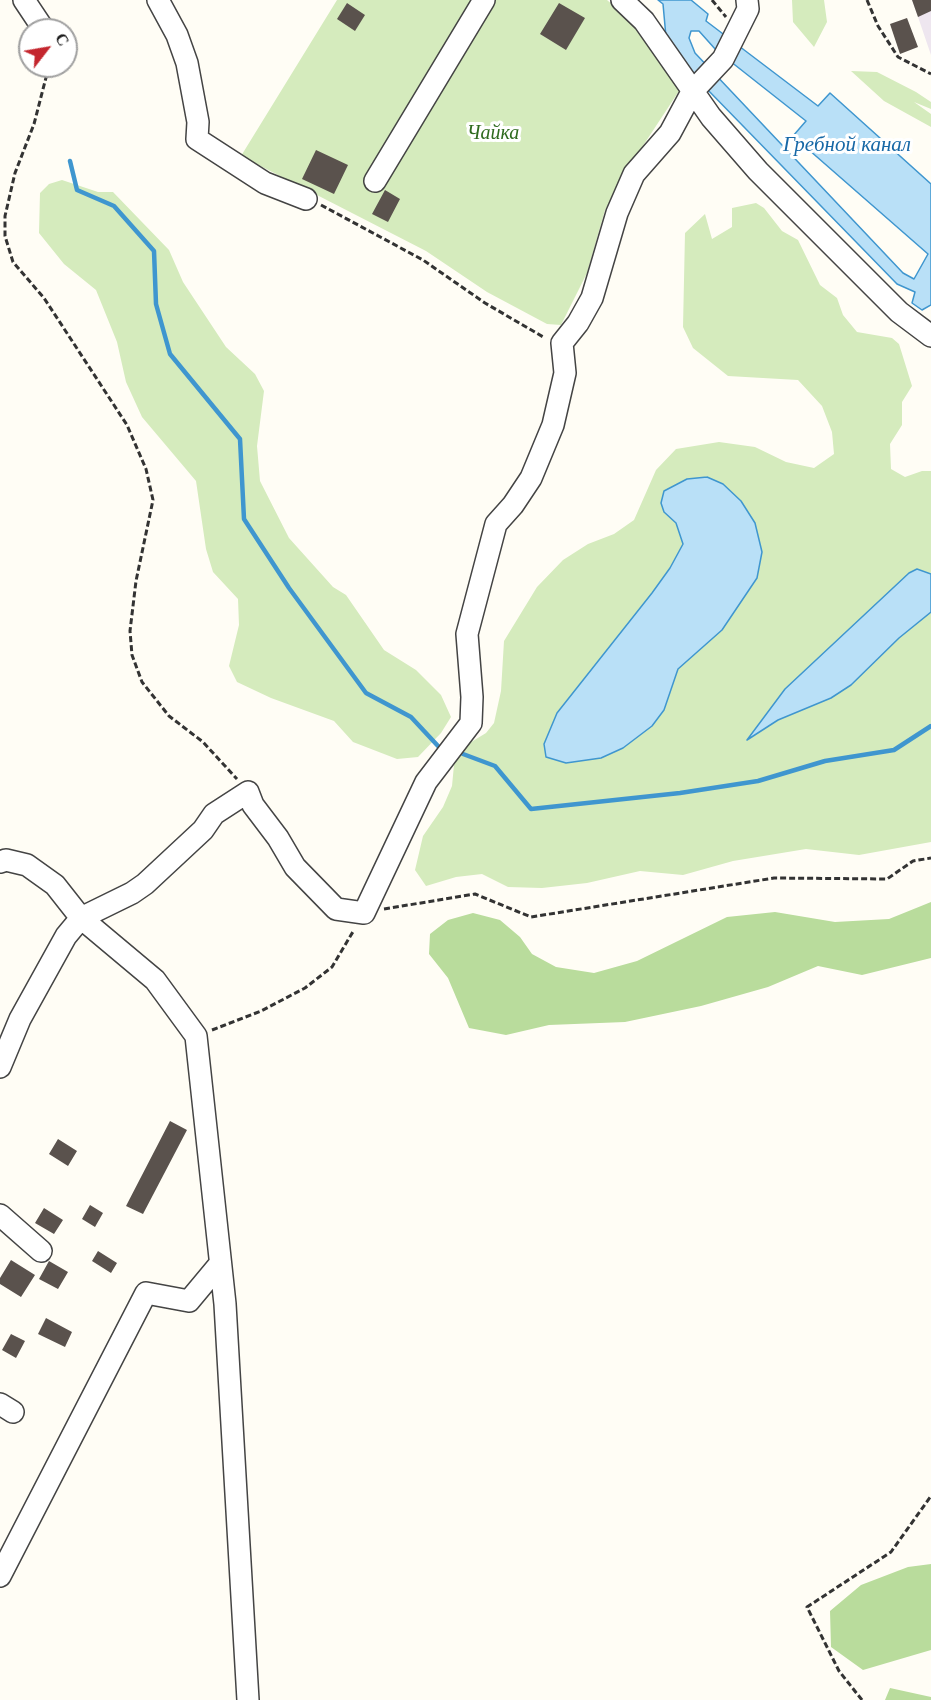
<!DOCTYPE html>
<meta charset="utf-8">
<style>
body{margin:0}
#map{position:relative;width:931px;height:1700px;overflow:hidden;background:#fffdf5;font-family:Georgia,serif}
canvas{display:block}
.north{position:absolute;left:18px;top:18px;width:60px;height:60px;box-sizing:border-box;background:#fff;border:2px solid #a0a0a0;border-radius:50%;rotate:59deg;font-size:16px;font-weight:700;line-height:24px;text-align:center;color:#111}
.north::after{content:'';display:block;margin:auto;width:21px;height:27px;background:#c4262e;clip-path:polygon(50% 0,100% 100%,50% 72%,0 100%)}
</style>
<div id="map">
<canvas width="931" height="1700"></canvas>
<div class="north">С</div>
</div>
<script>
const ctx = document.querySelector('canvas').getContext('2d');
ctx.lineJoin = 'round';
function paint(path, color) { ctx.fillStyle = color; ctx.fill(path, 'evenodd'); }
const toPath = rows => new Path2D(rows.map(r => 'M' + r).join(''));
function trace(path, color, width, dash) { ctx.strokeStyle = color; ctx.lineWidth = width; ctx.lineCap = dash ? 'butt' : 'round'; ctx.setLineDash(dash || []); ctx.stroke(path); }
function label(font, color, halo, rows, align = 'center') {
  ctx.font = font + ' Georgia,serif'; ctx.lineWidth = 6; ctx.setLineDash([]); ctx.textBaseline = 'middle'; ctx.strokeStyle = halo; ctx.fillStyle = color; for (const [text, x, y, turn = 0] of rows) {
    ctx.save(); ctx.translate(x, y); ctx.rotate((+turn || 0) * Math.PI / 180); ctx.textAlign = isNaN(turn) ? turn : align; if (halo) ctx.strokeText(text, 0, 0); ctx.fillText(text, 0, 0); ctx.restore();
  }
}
paint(toPath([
 [912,0,931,0,931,55,918,17]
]), '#eee6ef');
paint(toPath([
 [337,0,607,0,636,25,679,91,631,164,605,210,587,273,561,325,547,324,487,292,426,251,241,156],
 [792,0,824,0,827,22,814,47,793,22],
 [851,71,877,72,916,92,931,102,931,109,914,102,931,114,931,127,884,101],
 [62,180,98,192,113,192,169,250,183,282,226,347,255,374,264,391,257,446,260,481,289,538,333,587,346,595,384,650,416,670,441,695,451,717,441,733,418,757,397,759,353,742,334,721,271,698,237,682,229,666,239,625,238,599,213,572,206,549,196,481,142,417,126,382,117,342,96,290,64,264,39,233,40,193,49,184],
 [756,203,764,208,782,231,798,240,820,285,837,298,843,315,857,332,892,338,899,344,912,386,902,402,902,425,890,444,891,469,905,477,922,471,931,471,931,574,917,569,909,574,785,689,749,738,778,720,831,698,851,685,899,638,931,612,931,842,859,855,806,849,733,861,683,875,640,871,587,883,542,888,508,887,482,874,456,877,426,886,415,870,423,836,443,807,452,786,454,765,468,744,486,733,494,723,501,691,504,641,537,587,563,560,588,544,614,534,634,520,656,470,676,449,719,442,755,447,786,462,814,468,834,454,832,432,822,406,798,380,728,376,693,348,683,327,685,233,705,214,712,239,732,227,732,208],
 [707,477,723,484,722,630,678,669,664,710,557,713,652,593,670,568,683,544,676,523,664,512,661,503,664,491,687,479]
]), '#d5ebbd');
paint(toPath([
 [931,902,931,958,862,975,818,966,768,987,701,1006,625,1022,549,1025,506,1035,469,1028,448,978,429,954,430,934,448,920,473,913,500,920,520,937,532,954,556,967,594,973,637,961,727,917,775,912,835,922,889,919],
 [931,1564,931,1650,863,1670,831,1647,830,1611,861,1585,908,1567],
 [890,1688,931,1697,931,1700,885,1700]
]), '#b9dc9c');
const water = toPath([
 [658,0,691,0,708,14,706,21,818,106,830,93,931,184,931,305,922,310,912,303,915,292,897,284,667,48,663,4,658,0],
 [691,31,699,31,716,50,806,121,793,136,928,254,914,279,903,273,695,53,689,38,691,31],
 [707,477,723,484,741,501,755,523,762,552,757,578,722,630,678,669,664,710,652,726,623,748,601,758,566,763,546,757,544,744,557,713,652,593,670,568,683,544,676,523,664,512,661,503,664,491,687,479,707,477],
 [917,569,931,574,931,612,899,638,851,685,831,698,778,720,747,740,785,689,909,573,917,569]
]);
paint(water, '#b9e0f7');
trace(water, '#3f96cf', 1.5);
trace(toPath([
 [70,161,77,190,114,206,154,251,156,304,170,354,240,439,244,519,289,588,366,693,411,717,438,746],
 [463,754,495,766,531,809,680,793,758,781,825,761,894,750,931,726]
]), '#3f96cf', 4.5);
paint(toPath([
 [912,0,931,0,931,11,918,17],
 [347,3,365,15,355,31,337,19],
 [559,3,585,18,566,50,540,34],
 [907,18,918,47,900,54,890,24],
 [316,150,348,165,334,194,302,179],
 [385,190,400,199,388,222,372,214],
 [170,1121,187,1130,143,1214,126,1206],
 [58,1139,77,1151,68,1166,49,1154],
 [90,1205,103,1213,95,1227,82,1219],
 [44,1208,63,1220,54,1234,35,1223],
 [98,1251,117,1263,111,1273,92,1261],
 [11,1260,35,1275,21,1297,0,1284,0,1278],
 [49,1261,68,1272,58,1289,39,1279],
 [46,1318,72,1332,65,1347,38,1334],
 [11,1334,25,1341,16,1358,2,1350]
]), '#5a524d');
const minor = toPath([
 [24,0,44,30],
 [158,0,177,35,187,63,198,122,197,139,265,183,306,199],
 [622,0,644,21,711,117,758,171,899,312,931,336],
 [375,181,484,0],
 [0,862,6,860,27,865,55,885,81,918,155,980,196,1036,225,1304,248,1700],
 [0,1067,20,1019,66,936,81,918,132,893,145,884,203,830,214,814,248,792,253,805,278,838,295,867,336,909,364,913,426,782,471,723,472,697,467,634,496,524,513,505,531,478,553,425,565,373,562,343,578,323,592,298,617,213,634,174,670,133,692,92,723,59,748,9,747,0],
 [0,1215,41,1251],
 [0,1404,13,1412],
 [0,1576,146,1293,189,1301,219,1265]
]);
trace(minor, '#444', 24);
trace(toPath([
 [712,0,726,17],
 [867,0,878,26,898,57,931,74],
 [49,66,34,124,15,173,5,216,5,236,13,262,44,298,127,425,146,469,153,500,136,581,130,631,132,655,142,682,169,716,203,742,237,779],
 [321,205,423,260,485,303,545,338],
 [384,909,475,894,531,917,774,878,887,879,913,861,931,858],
 [212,1030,261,1011,305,988,332,967,354,930],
 [862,1700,839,1671,807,1607,891,1552,931,1496]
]), '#333', 3, [6, 3]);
trace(minor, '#fff', 21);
label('italic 20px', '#2f6b1f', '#fff', [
 ["Чайка",493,134]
]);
label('italic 21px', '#1768a6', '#fff', [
 ["Гребной канал",847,145]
]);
</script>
